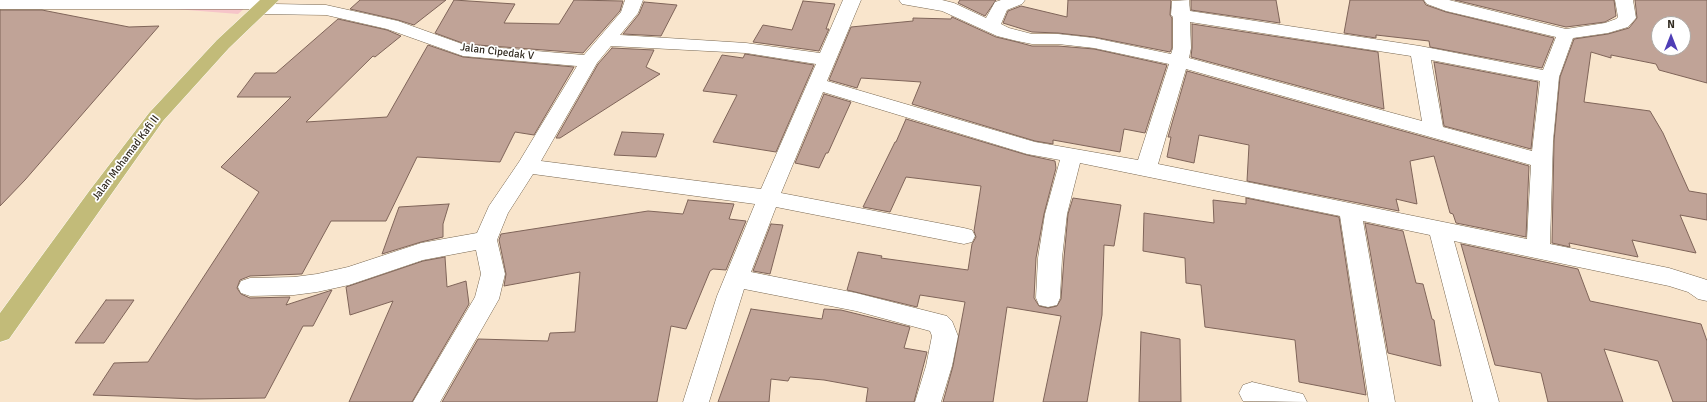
<!DOCTYPE html>
<style>
body{margin:0}
#map{position:relative;width:1707px;height:402px;overflow:hidden;background:#f9e5cc;font-family:Signika,sans-serif}
canvas{display:block}
.north{position:absolute;left:1651px;top:16px;width:40px;height:40px;box-sizing:border-box;background:#fff;border:1px solid #adaaa6;border-radius:50%;rotate:0deg;font-size:11px;font-weight:700;line-height:16px;text-align:center;color:#322b21}
.north::after{content:'';display:block;margin:auto;width:14px;height:18px;background:#4f3eb6;clip-path:polygon(50% 0,100% 100%,50% 72%,0 100%)}
</style>
<div id="map">
<canvas width="1707" height="402"></canvas>
<div class="north">N</div>
</div>
<script>
const ctx = document.querySelector('canvas').getContext('2d');
ctx.lineJoin = 'round';
function paint(path, color) { ctx.fillStyle = color; ctx.fill(path, 'evenodd'); }
const toPath = rows => new Path2D(rows.map(r => 'M' + r).join(''));
function trace(path, color, width, dash) { ctx.strokeStyle = color; ctx.lineWidth = width; ctx.lineCap = dash ? 'butt' : 'round'; ctx.setLineDash(dash || []); ctx.stroke(path); }
function label(font, color, halo, rows, align = 'center') {
  ctx.font = font + ' Signika,sans-serif'; ctx.lineWidth = 3.5; ctx.setLineDash([]); ctx.textBaseline = 'middle'; ctx.strokeStyle = halo; ctx.fillStyle = color; for (const [text, x, y, turn = 0] of rows) {
    ctx.save(); ctx.translate(x, y); ctx.rotate((+turn || 0) * Math.PI / 180); ctx.textAlign = isNaN(turn) ? turn : align; if (halo) ctx.strokeText(text, 0, 0); ctx.fillText(text, 0, 0); ctx.restore();
  }
}
paint(toPath([
 [254,0,238,14,137,6]
]), '#f6c5c9');
const building = toPath([
 [360,0,446,0,414,25,398,20,350,9,360,0],
 [454,0,515,4,504,23,559,24,574,0,623,1,620,11,583,53,465,44,435,33,454,0],
 [960,0,996,0,985,16,958,3,960,0],
 [1068,0,1171,0,1170,15,1172,18,1172,48,1170,52,1094,37,1058,33,1032,32,1003,23,1008,11,1021,6,1067,17,1068,0],
 [1191,0,1276,0,1280,23,1191,10,1191,0],
 [1350,0,1423,0,1426,5,1446,12,1554,38,1542,68,1430,47,1429,41,1376,35,1376,38,1344,33,1350,0],
 [1455,0,1614,0,1616,16,1605,22,1566,27,1455,0],
 [1635,0,1707,0,1707,83,1659,70,1656,64,1611,55,1611,58,1591,52,1584,102,1650,111,1663,133,1689,191,1707,194,1707,220,1680,215,1696,253,1632,240,1638,257,1569,243,1570,247,1552,243,1554,141,1560,77,1574,39,1608,34,1629,28,1637,18,1635,0],
 [1659,24,1683,24,1683,48,1659,48,1659,24],
 [803,1,835,4,826,29,829,29,819,51,753,42,763,25,792,30,803,1],
 [644,2,677,5,661,36,623,34,639,14,644,2],
 [0,10,42,10,129,27,159,26,25,180,0,206,0,10],
 [952,17,996,37,1017,42,1032,46,1058,46,1094,49,1167,65,1145,133,1124,129,1120,152,1053,140,1053,144,1035,141,912,104,921,82,861,78,857,88,829,80,851,27,913,21,913,18,951,19,952,17],
 [338,19,387,30,401,36,375,57,373,56,306,122,387,117,428,45,463,57,574,67,534,135,515,132,500,162,417,157,386,221,331,221,302,274,250,276,240,280,237,288,241,294,250,298,290,297,286,305,332,290,313,326,303,326,265,398,196,399,93,395,114,363,148,362,259,192,221,167,291,97,237,97,255,73,276,73,338,19],
 [1192,24,1378,52,1384,109,1191,57,1192,48,1192,24],
 [612,48,654,50,646,67,660,74,560,138,556,138,598,64,612,48],
 [745,54,814,65,776,152,713,142,737,95,703,91,722,55,743,58,745,54],
 [1434,62,1538,82,1531,149,1444,126,1434,62],
 [1187,71,1529,166,1526,237,1456,223,1453,214,1450,213,1434,156,1410,161,1417,204,1396,199,1399,211,1247,181,1249,145,1199,135,1194,163,1167,157,1171,137,1168,137,1187,71],
 [824,94,851,102,828,153,826,153,819,168,795,163,824,94],
 [906,119,1027,155,1055,161,1056,168,1044,214,1036,258,1034,298,1039,306,1048,308,1057,306,1061,299,1064,258,1068,214,1073,198,1121,205,1114,246,1104,245,1102,315,1087,402,1043,402,1061,316,1007,307,993,402,943,402,953,366,965,302,920,295,917,307,847,290,858,252,882,256,881,258,968,270,972,244,976,237,974,231,981,186,906,177,890,212,863,207,895,142,896,142,906,119],
 [622,132,664,134,656,157,614,155,622,132],
 [1246,198,1339,217,1366,395,1299,382,1295,340,1205,327,1201,285,1186,283,1185,258,1143,251,1144,213,1214,223,1213,200,1246,204,1246,198],
 [688,200,734,204,729,219,746,221,726,270,713,269,710,271,686,329,671,326,657,402,442,402,478,339,548,341,550,333,575,332,580,272,504,286,506,274,499,240,501,234,648,211,683,214,688,200],
 [449,204,443,224,443,237,421,242,382,254,399,207,449,204],
 [1365,223,1403,231,1416,283,1423,284,1432,319,1434,320,1441,366,1388,353,1365,223],
 [771,224,783,225,770,274,753,271,771,224],
 [1461,244,1578,269,1590,301,1701,324,1707,341,1707,402,1673,402,1658,361,1604,349,1623,402,1548,402,1541,373,1495,365,1461,244],
 [445,257,447,287,466,281,469,304,412,402,349,402,393,301,350,315,346,287,423,261,445,257],
 [106,300,134,300,104,343,75,343,106,300],
 [751,309,822,319,824,309,841,310,910,327,904,348,927,352,914,402,866,402,868,388,824,380,790,377,788,381,771,379,769,402,718,402,751,309],
 [1141,332,1180,339,1181,402,1139,402,1141,332]
]);
paint(building, '#c0a397');
trace(building, '#7f6459', 1);
const minor = toPath([
 [0,0,270,0,274,4,326,5,398,21,465,45,584,55,621,12,625,0,643,0,638,13,620,35,746,43,820,53,843,0,861,0,827,81,1035,142,1138,160,1169,64,1094,48,1058,44,1032,44,1017,41,997,36,942,11,902,4,899,0,942,0,954,3,986,18,995,2,1001,0,1025,0,1022,4,1007,10,1001,24,1009,28,1032,34,1058,34,1094,38,1171,54,1173,48,1173,17,1171,15,1172,1,1189,0,1190,11,1420,46,1543,70,1556,37,1446,11,1427,4,1424,0,1449,0,1566,29,1605,23,1616,19,1618,17,1615,0,1633,0,1636,18,1628,27,1608,33,1573,38,1559,77,1553,141,1550,244,1669,268,1704,279,1707,280,1707,301,1698,299,1688,292,1669,286,1454,241,1499,402,1473,402,1430,235,1363,221,1395,402,1369,402,1340,216,1080,163,1067,214,1062,258,1060,298,1057,305,1048,307,1039,305,1036,298,1038,258,1045,214,1060,160,1027,154,823,92,781,193,964,228,972,230,975,236,972,242,964,244,776,207,751,272,856,293,947,316,952,321,958,336,952,366,941,402,915,402,926,366,932,336,930,331,856,311,744,289,709,402,683,402,717,296,755,204,533,174,508,213,497,240,505,274,499,299,440,402,413,402,475,297,481,274,476,250,423,260,349,285,317,292,294,295,250,296,241,293,238,287,241,281,250,278,294,277,317,274,348,267,421,243,477,233,489,206,519,162,577,66,463,56,387,29,326,15,261,14,255,13,252,9,0,9,0,0],
 [1190,22,1411,56,1422,121,1189,58,1191,48,1190,22],
 [611,46,746,53,816,64,761,189,541,161,597,63,611,46],
 [1431,60,1540,81,1532,151,1443,127,1431,60],
 [1186,69,1531,165,1527,239,1158,164,1186,69],
 [1252,382,1303,394,1307,402,1243,401,1239,393,1243,385,1252,382]
]);
const major = toPath([
 [260,0,279,0,229,48,163,121,9,339,0,342,0,313,90,190,149,113,217,40,260,0]
]);
trace(minor, '#786751', 1);
trace(major, '#fff', 1);
paint(minor, '#fff');
paint(major, '#c2bb79');
label('11px', '#322b21', '#fff', [
 ["Jalan Cipedak V",497,52,7],
 ["Jalan Mohamad Kafi II",126,158,-53]
]);
</script>
